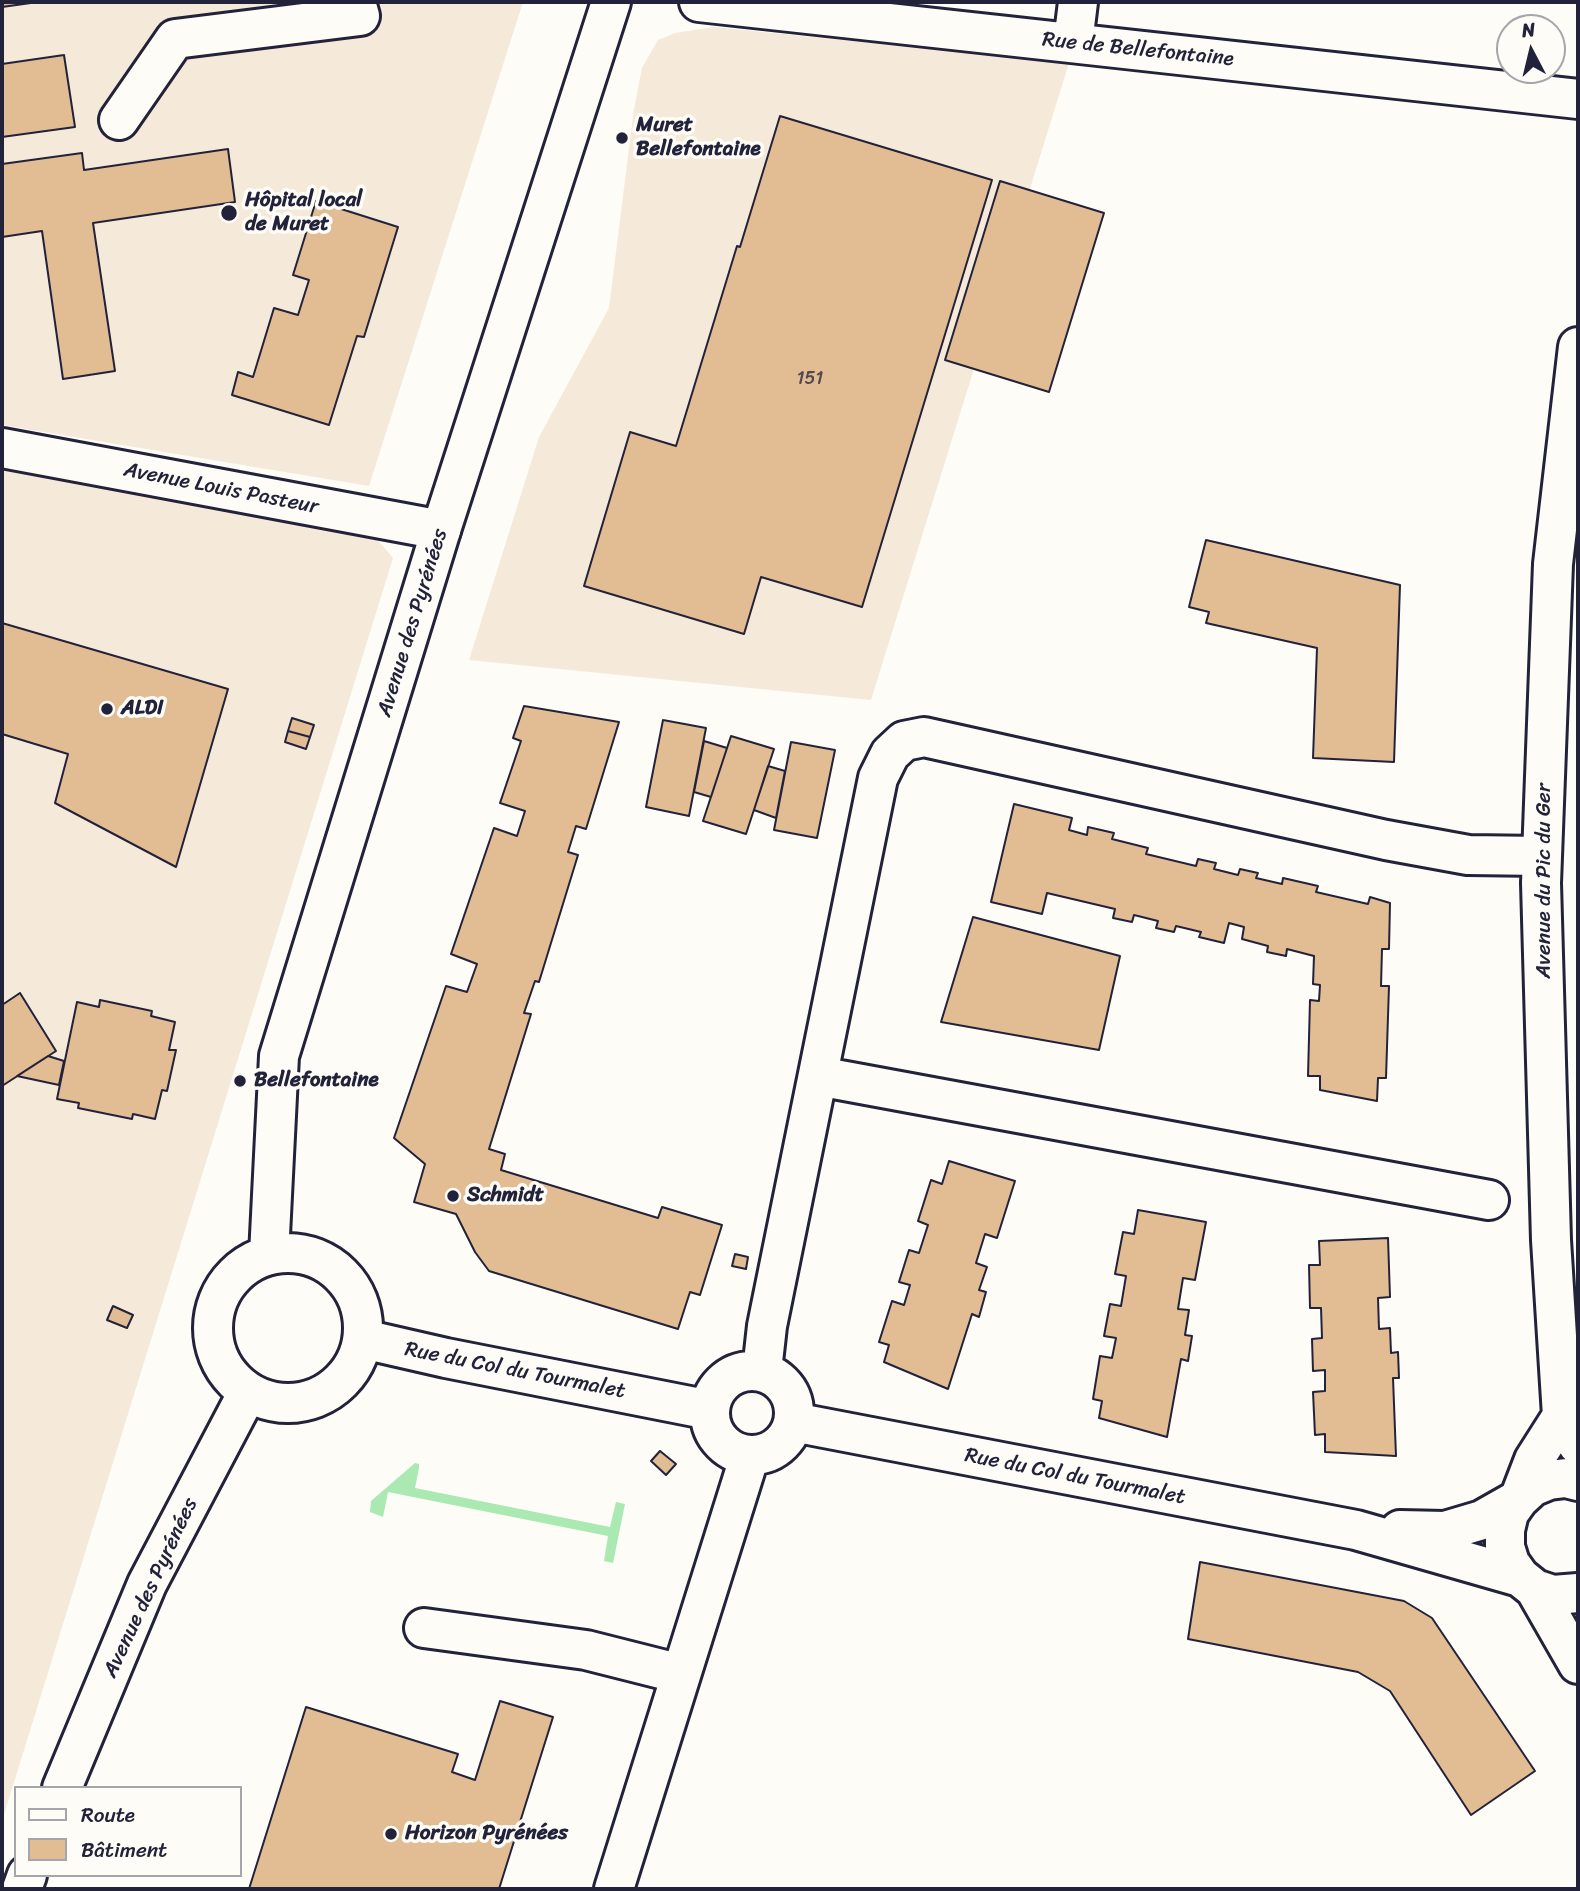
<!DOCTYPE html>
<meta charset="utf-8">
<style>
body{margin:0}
#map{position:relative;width:1580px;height:1891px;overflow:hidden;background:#fdfcf7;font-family:Sriracha,sans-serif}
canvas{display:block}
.frame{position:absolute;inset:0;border:4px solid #22223b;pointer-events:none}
.legend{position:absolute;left:14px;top:1786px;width:228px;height:91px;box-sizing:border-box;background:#fdfcf7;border:2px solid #a5a5ac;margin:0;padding:9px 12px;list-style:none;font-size:21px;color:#22223b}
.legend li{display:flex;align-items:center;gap:14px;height:35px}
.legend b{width:35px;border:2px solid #a5a5ac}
.north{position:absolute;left:1496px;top:14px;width:70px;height:70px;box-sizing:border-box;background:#fdfcf7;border:2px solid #a5a5ac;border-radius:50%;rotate:353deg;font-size:19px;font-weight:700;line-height:28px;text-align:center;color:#22223b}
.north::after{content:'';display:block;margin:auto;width:24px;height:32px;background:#22223b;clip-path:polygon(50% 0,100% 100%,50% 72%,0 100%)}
</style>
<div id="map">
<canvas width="1580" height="1891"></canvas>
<div class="frame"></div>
<ul class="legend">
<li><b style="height:9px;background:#fdfcf7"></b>Route</li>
<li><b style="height:19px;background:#e2bd93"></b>Bâtiment</li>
</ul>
<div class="north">N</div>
</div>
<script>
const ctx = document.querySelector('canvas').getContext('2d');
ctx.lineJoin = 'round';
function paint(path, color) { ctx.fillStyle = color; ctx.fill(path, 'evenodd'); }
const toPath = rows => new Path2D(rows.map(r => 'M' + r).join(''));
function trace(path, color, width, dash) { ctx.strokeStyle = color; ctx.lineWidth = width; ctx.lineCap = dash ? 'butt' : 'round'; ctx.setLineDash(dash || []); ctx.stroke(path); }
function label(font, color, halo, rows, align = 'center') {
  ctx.font = font + ' Sriracha,sans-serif'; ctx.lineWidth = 7; ctx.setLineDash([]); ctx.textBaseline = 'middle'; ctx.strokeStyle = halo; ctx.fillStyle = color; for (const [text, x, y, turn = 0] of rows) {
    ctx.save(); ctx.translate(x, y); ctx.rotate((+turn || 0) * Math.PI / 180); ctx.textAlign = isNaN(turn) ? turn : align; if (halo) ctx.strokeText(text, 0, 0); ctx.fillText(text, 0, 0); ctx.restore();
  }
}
paint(toPath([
 [2,2,523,2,369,486,2,425],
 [714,27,1069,63,871,700,469,660,539,437,609,308,634,109,642,68,658,40,675,33],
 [2,469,368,529,393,558,2,1821]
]), '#f5e9d9');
paint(toPath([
 [415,1463,419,1464,419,1468,415,1488,610,1527,616,1502,625,1504,613,1563,604,1561,608,1536,388,1492,383,1517,370,1512,371,1501]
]), '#aae9b1');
const building = toPath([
 [2,2,38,2,2,7,2,2],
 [64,55,75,127,2,137,2,64,64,55],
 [780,116,992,180,862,607,761,577,744,634,584,586,630,432,676,446,737,246,740,247,780,116],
 [228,149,235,202,93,223,115,371,63,379,42,231,2,237,2,164,82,153,84,170,228,149],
 [1000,181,1104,213,1049,392,945,360,1000,181],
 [316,201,398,227,364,337,357,336,329,425,232,395,238,372,253,377,274,308,298,315,309,280,293,275,316,201],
 [1206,540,1400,585,1394,762,1313,758,1317,648,1206,623,1209,612,1189,607,1206,540],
 [2,623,228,689,176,867,55,803,68,754,2,734,2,623],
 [524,706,619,722,586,829,576,826,568,852,578,855,539,982,535,981,524,1013,531,1014,489,1149,505,1154,501,1170,658,1218,662,1207,722,1225,700,1295,690,1292,678,1329,489,1271,475,1252,456,1214,414,1202,425,1164,394,1138,446,986,467,992,477,964,451,954,494,828,517,836,525,811,500,803,521,741,513,738,524,706],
 [292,718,314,725,310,737,288,731,292,718],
 [663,720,706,728,689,816,646,807,663,720],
 [288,731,310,737,306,749,285,742,288,731],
 [731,736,774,749,746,834,703,821,731,736],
 [704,741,727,748,711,797,694,792,704,741],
 [791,742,835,750,817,838,774,830,791,742],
 [768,766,785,771,776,818,754,810,768,766],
 [1014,804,1072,818,1069,830,1087,835,1088,827,1114,833,1112,839,1148,848,1146,854,1196,866,1198,859,1216,863,1214,869,1238,875,1240,869,1258,873,1256,878,1282,884,1283,878,1318,886,1316,892,1368,904,1370,897,1390,903,1389,949,1382,949,1381,986,1389,986,1386,1078,1378,1078,1377,1101,1320,1090,1320,1076,1308,1076,1310,1000,1319,1001,1320,985,1313,984,1314,956,1287,949,1286,956,1267,952,1268,946,1242,939,1244,927,1229,923,1224,943,1199,937,1201,932,1176,926,1174,932,1156,928,1158,921,1134,915,1132,922,1113,918,1115,909,1047,893,1042,914,991,902,1014,804],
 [973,917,1120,956,1099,1050,941,1022,973,917],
 [20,993,56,1051,2,1086,2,1005,20,993],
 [100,1000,152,1011,151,1016,175,1022,169,1050,176,1050,167,1091,162,1090,155,1119,133,1114,132,1119,78,1108,79,1103,57,1099,77,1002,99,1007,100,1000],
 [48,1056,64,1061,59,1085,17,1076,48,1056],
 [949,1161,1015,1181,997,1238,985,1234,976,1263,987,1267,979,1290,986,1292,979,1317,972,1314,948,1389,884,1362,889,1345,879,1342,892,1301,904,1305,910,1285,899,1282,909,1250,919,1253,928,1225,918,1221,931,1180,942,1184,949,1161],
 [1138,1210,1206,1222,1195,1280,1183,1278,1178,1309,1189,1310,1185,1335,1192,1336,1188,1361,1181,1359,1167,1437,1099,1418,1102,1401,1093,1399,1100,1356,1112,1358,1116,1338,1104,1336,1110,1304,1121,1306,1126,1276,1115,1274,1123,1232,1134,1234,1138,1210],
 [1388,1238,1390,1297,1378,1298,1379,1329,1390,1328,1391,1353,1398,1352,1399,1378,1393,1378,1396,1456,1325,1452,1325,1434,1315,1435,1313,1392,1325,1391,1325,1370,1313,1371,1312,1339,1322,1338,1321,1308,1310,1308,1309,1265,1320,1265,1319,1241,1388,1238],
 [735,1254,748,1257,746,1269,732,1266,735,1254],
 [113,1306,133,1315,127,1328,107,1320,113,1306],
 [660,1451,676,1464,666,1475,651,1461,660,1451],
 [1200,1562,1404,1601,1432,1618,1535,1771,1471,1815,1390,1691,1358,1672,1188,1639,1200,1562],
 [500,1701,553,1717,499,1889,249,1889,306,1707,458,1754,452,1772,475,1780,500,1701]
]);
paint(building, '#e2bd93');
trace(building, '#22223b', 2);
const minor = toPath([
 [699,2,1578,99],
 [1073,43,1078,2],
 [119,120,175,39,360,16,356,2],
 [1578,347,1553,564,1541,883,1551,1240,1562,1416,1578,1445],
 [2,448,441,530],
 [818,1076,1489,1200],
 [363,1339,446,1358,710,1410],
 '710 1413a42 42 0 1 1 84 0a42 42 0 1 1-84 0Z',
 [762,1371,767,1326,878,778,890,754,904,741,924,737,1386,840,1468,855,1542,856],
 [793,1422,1356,1530,1520,1577],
 [1578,1481,1566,1478,1549,1480,1532,1487,1519,1499,1509,1513,1505,1530,1505,1547,1510,1563,1520,1577,1535,1589,1553,1595,1578,1593],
 [1400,1530,1445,1531,1482,1520,1519,1499,1534,1460,1562,1416],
 [1535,1589,1578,1664],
 [424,1628,586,1650,681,1674],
 [614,1889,750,1455]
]);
const major = toPath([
 '213 1328a75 75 0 1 1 150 0a75 75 0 1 1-150 0Z',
 [269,1255,279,1056,441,530,611,2],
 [62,1788,147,1584,248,1392],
 [22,1889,27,1875]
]);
trace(minor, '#22223b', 44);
trace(major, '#22223b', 44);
trace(minor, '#fdfcf7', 38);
trace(major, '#fdfcf7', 38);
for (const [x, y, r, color] of [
 [622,138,7,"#22223b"],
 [229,213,9,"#22223b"],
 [107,709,7,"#22223b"],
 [240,1081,7,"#22223b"],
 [453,1196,7,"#22223b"],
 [391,1834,7,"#22223b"]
]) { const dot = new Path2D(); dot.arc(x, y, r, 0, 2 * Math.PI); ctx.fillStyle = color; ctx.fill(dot); trace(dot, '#fdfcf7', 2.5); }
label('18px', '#524951', null, [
 ["151",810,379]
]);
label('21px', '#22223b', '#fdfcf7', [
 ["Rue de Bellefontaine",1138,50,6],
 ["Avenue Louis Pasteur",221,489,11],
 ["Avenue des Pyrénées",413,623,-73],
 ["Avenue du Pic du Ger",1545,881,-90],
 ["Rue du Col du Tourmalet",515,1371,11],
 ["Rue du Col du Tourmalet",1075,1477,11],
 ["Avenue des Pyrénées",151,1588,-65]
]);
label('bold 21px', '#22223b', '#fdfcf7', [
 ["Muret",636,126],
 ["Bellefontaine",636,150],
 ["Hôpital local",245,201],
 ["de Muret",245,225],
 ["ALDI",121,709],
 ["Bellefontaine",254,1081],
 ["Schmidt",467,1196],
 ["Horizon Pyrénées",405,1834]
], 'left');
</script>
